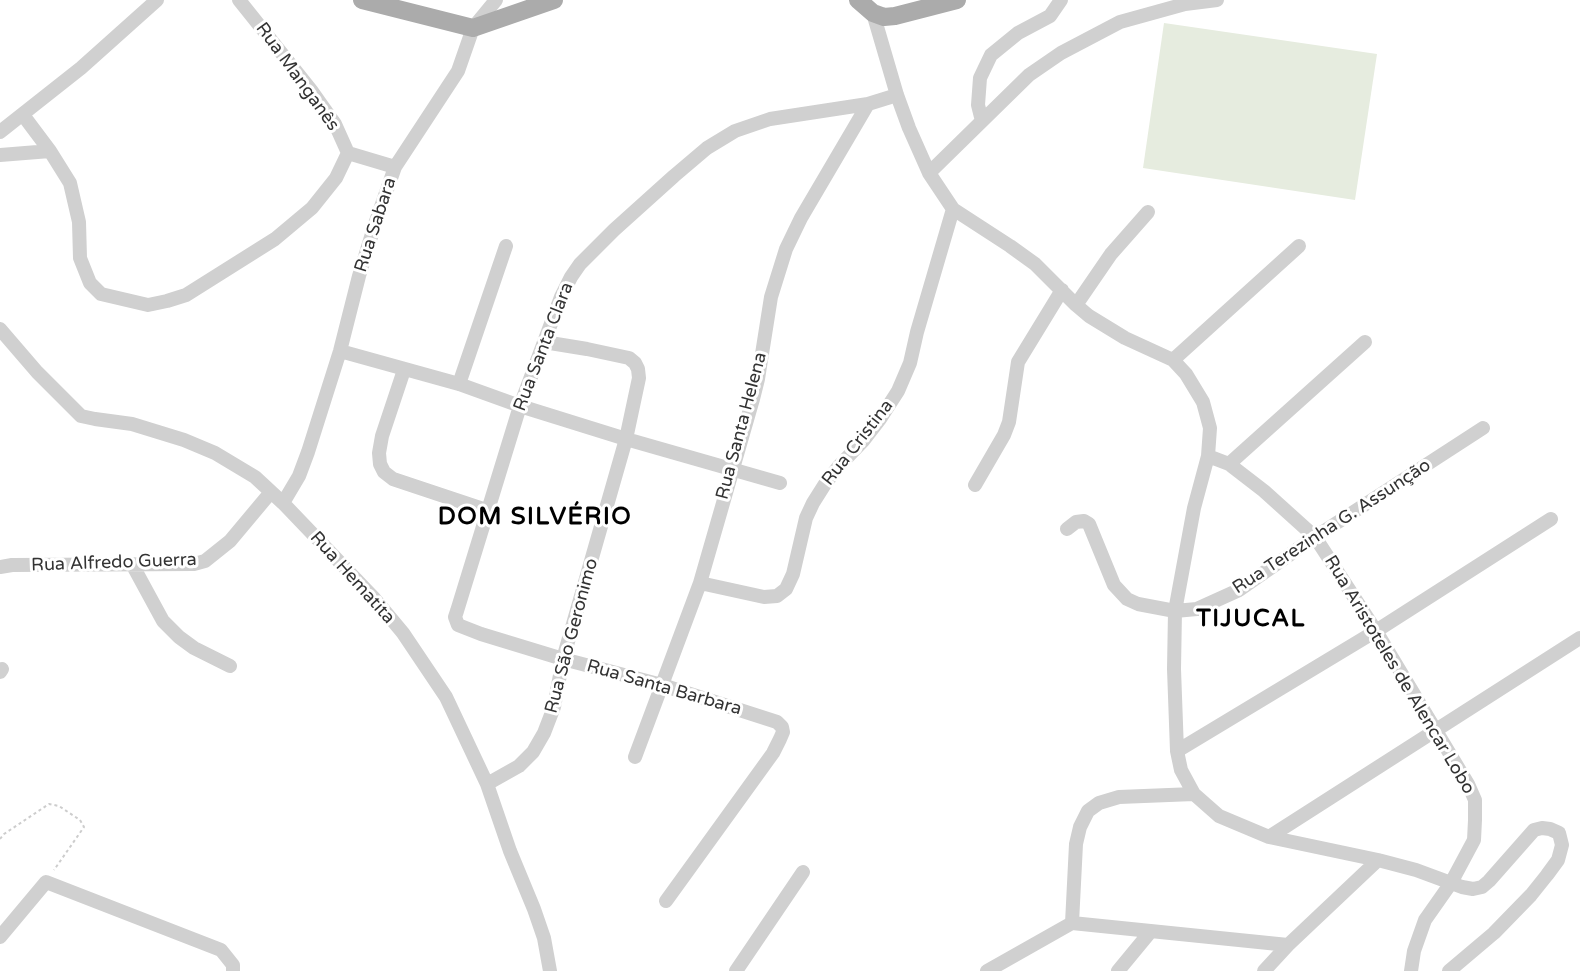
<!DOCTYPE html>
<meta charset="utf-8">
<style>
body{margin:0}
canvas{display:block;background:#fff}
</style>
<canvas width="1580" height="971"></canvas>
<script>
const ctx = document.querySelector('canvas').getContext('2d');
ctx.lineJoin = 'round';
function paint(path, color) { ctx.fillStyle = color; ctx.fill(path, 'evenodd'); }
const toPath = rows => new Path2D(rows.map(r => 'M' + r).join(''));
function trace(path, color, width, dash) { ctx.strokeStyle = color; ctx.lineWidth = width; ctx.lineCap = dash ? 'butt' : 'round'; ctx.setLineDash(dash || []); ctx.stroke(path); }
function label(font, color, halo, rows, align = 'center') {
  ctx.font = font + ' "Varela Round",sans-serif'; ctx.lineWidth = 6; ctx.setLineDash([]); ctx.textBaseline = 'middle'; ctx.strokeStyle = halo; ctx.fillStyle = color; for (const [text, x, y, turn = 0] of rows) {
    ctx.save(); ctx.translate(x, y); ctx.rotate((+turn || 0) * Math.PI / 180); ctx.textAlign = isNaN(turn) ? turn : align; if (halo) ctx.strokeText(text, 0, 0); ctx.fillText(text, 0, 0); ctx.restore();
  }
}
paint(toPath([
 [1164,23,1377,54,1355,200,1143,168]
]), '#e6ecdf');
trace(toPath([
 [0,839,4,834,49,804,59,806,80,820,84,827,54,870]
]), '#cdcdcd', 2, [3, 3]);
trace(toPath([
 [873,13,897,95,909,128,929,173,953,209,1010,246,1035,264,1076,305,1089,316,1125,338,1173,360,1186,374,1203,402,1210,428,1208,456,1194,508,1175,611,1174,669,1177,751,1181,770,1194,794,1219,816,1269,837,1378,860,1416,870,1462,887,1473,889,1482,887,1489,881,1534,830,1542,828,1550,829,1559,833,1562,845,1558,860,1547,875,1531,895,1494,933,1449,971],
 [23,115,50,151,70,183,79,222,80,258,90,283,101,294,148,305,167,301,186,295,275,239,312,208,336,178,348,153,335,124,311,90,239,0],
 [982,121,978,105,980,78,991,55,1018,33,1050,16,1061,0],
 [0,132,81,68,157,0],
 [348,153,395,167],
 [0,155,50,151],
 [929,173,1029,75,1061,53,1120,22,1185,4,1217,0],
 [1076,305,1111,254,1148,212],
 [0,329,37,372,81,416,95,419,132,424,184,440,215,453,255,477,283,503,373,597,403,633,446,697,487,784,510,851,534,909,544,938,550,971],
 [340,351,459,384,520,406,626,439,780,483],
 [1173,360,1299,246],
 [404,370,382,436,379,453,380,464,384,472,393,479,489,511],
 [459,384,506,246],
 [1208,456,1229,464,1264,491,1315,537,1376,631,1468,784,1475,800,1475,820,1474,840,1451,883,1425,920,1414,951,1411,971],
 [1229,464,1365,342],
 [975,485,1004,435,1009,422,1018,362,1062,290],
 [283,503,299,476,308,452,340,351,359,276,375,224,395,167,458,71,473,28,496,0],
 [1067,529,1076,522,1084,521,1089,524,1114,585,1127,599,1138,604,1175,611,1197,609,1239,590,1315,537,1483,428],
 [132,564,163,621,179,637,194,648,230,666],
 [0,567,12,565,194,564,205,561,230,541,271,492],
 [700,583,764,597,777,596,786,589,793,574,806,518,813,503,825,484,839,466,863,441,880,419,898,391,910,363,917,332,953,209],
 [0,672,2,669],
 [1177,751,1376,631,1551,519],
 [635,757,700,583,753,399,758,379,771,297,786,249,801,218,868,104],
 [487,784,519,766,533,752,544,733,554,707,563,659,626,439,639,378,638,369,635,363,629,358,587,349,544,342],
 [1269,837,1580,638],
 [666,901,773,753,780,739,783,732,782,727,777,722,662,685,563,659,481,634,458,625,455,617,457,611,520,406,561,297,571,277,580,264,614,230,674,176,707,148,735,131,770,119,868,104,897,95],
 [1072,923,1076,844,1080,827,1088,811,1099,803,1119,797,1194,794],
 [1072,923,1288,945],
 [0,937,46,882,221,950,233,965,233,971],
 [736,971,803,872],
 [987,971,1072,923],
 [1118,971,1151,931],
 [1264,971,1288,945,1378,860]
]), '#d0d0d0', 14);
trace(toPath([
 [362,0,473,28,554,0],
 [858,0,873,13,884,17,895,16,957,0]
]), '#ababab', 18);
label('18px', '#333', '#fff', [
 ["Rua Manganês",297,77,54],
 ["Rua Sabara",376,225,-72],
 ["Rua Santa Clara",544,347,-69],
 ["Rua Santa Helena",742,426,-75],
 ["Rua Cristina",858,443,-52],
 ["Rua Terezinha G. Assunção",1332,527,-33],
 ["Rua Alfredo Guerra",114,563,-2],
 ["Rua Hematita",352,578,48],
 ["Rua São Geronimo",572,636,-75],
 ["Rua Aristoteles de Alencar Lobo",1399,675,59],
 ["Rua Santa Barbara",664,688,16]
]);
ctx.letterSpacing = '1.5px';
label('bold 24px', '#000', '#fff', [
 ["DOM SILVÉRIO",535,518],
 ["TIJUCAL",1251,620]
]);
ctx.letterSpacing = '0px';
</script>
